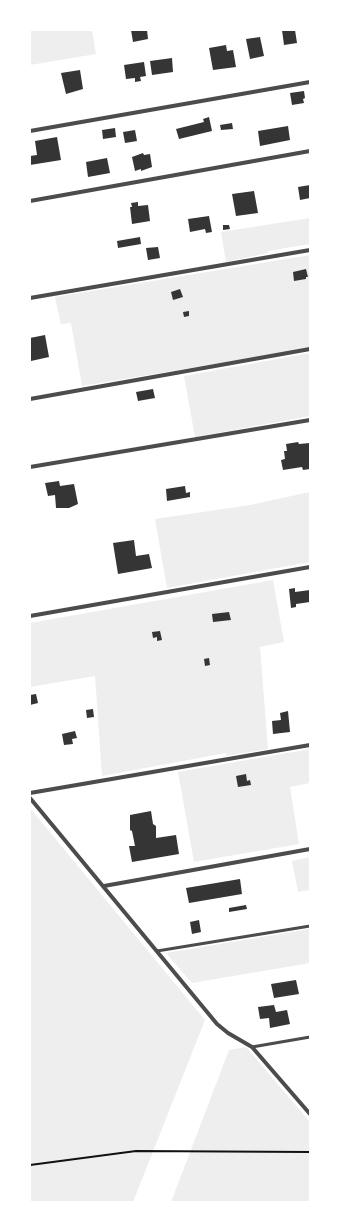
<!DOCTYPE html>
<style>
body{margin:0}
#map{position:relative;width:340px;height:1232px;overflow:hidden;background:#fff;font-family:Overpass,sans-serif}
canvas{display:block}
.frame{position:absolute;inset:0;border:31px solid #fff;pointer-events:none}
</style>
<div id="map">
<canvas width="340" height="1232"></canvas>
<div class="frame"></div>
</div>
<script>
const ctx = document.querySelector('canvas').getContext('2d');
ctx.lineJoin = 'round';
function paint(path, color) { ctx.fillStyle = color; ctx.fill(path, 'evenodd'); }
const toPath = rows => new Path2D(rows.map(r => 'M' + r).join(''));
function trace(path, color, width, dash) { ctx.strokeStyle = color; ctx.lineWidth = width; ctx.lineCap = dash ? 'butt' : 'round'; ctx.setLineDash(dash || []); ctx.stroke(path); }
paint(toPath([
 [30,30,92,30,96,54,30,65],
 [310,218,310,244,268,251,268,253,226,262,221,232],
 [310,255,310,348,82,386,71,323,61,324,55,297],
 [310,353,310,416,195,437,184,376],
 [310,492,310,562,167,588,155,519,250,505],
 [273,580,284,642,260,647,268,749,226,756,226,753,102,776,95,676,30,687,30,623],
 [310,749,310,783,290,787,299,844,194,862,178,772],
 [30,808,205,1020,133,1202,30,1202],
 [310,857,310,890,298,892,292,861],
 [310,929,310,963,192,983,166,953],
 [246,1047,310,1122,310,1202,171,1202,229,1050]
]), '#eee');
paint(toPath([
 [131,30,147,30,148,39,133,42],
 [282,30,295,30,297,43,284,45],
 [260,37,264,56,250,59,246,39],
 [226,45,227,51,233,50,236,67,213,70,209,48],
 [172,58,173,72,152,75,150,61],
 [144,62,146,76,140,77,141,81,135,82,135,78,126,79,124,65],
 [80,70,83,89,66,94,61,73],
 [304,91,305,98,303,99,304,103,292,105,290,93],
 [209,117,212,131,179,139,176,129,204,122,203,119],
 [232,123,233,129,221,130,220,125],
 [288,126,290,140,260,146,258,131],
 [115,128,116,137,103,139,102,130],
 [135,130,137,141,125,143,123,132],
 [57,137,61,160,30,165,30,156,37,155,35,141],
 [143,153,144,155,150,154,152,167,141,171,141,169,135,171,132,157],
 [107,158,110,173,88,177,86,162],
 [310,185,310,198,300,200,298,187],
 [254,191,258,213,236,216,232,194],
 [138,202,138,206,148,205,150,221,132,224,130,207,132,207,131,203],
 [209,216,212,232,206,233,205,229,190,232,188,219],
 [223,225,229,225,230,229,223,230],
 [140,237,141,244,118,248,117,241],
 [158,247,160,258,148,260,146,248],
 [306,269,308,277,306,277,306,279,294,281,293,272],
 [180,289,183,297,173,300,171,292],
 [189,311,189,316,184,317,183,312],
 [45,335,49,357,31,361,30,338],
 [153,389,155,398,138,401,136,392],
 [298,442,299,444,310,443,310,469,303,470,302,467,283,470,281,460,285,459,284,451,287,451,286,444],
 [59,481,60,486,74,484,78,504,69,508,56,508,55,495,48,496,45,483],
 [185,486,186,493,190,492,190,497,167,501,166,489],
 [134,540,136,556,149,554,152,568,118,574,113,543],
 [295,588,295,592,310,590,310,602,296,604,296,607,291,608,289,589],
 [229,612,231,620,213,622,212,614],
 [160,631,162,640,157,641,157,637,153,638,152,632],
 [209,658,210,665,205,666,204,659],
 [36,694,38,703,30,705,30,695],
 [93,709,94,717,87,718,86,710],
 [288,711,290,732,273,734,272,721,281,720,280,713],
 [75,731,77,738,72,739,73,744,64,745,62,734],
 [246,774,247,781,250,780,251,785,238,787,236,776],
 [151,811,153,824,156,826,156,838,176,835,179,854,132,862,129,846,135,846,132,831,130,830,130,815],
 [240,879,242,894,189,903,186,888],
 [246,905,247,909,229,912,229,908],
 [199,920,201,932,192,934,190,922],
 [296,980,299,994,274,998,271,984],
 [274,1005,276,1012,287,1010,290,1024,270,1028,269,1018,260,1019,258,1007]
]), '#353535');
trace(toPath([
 [30,1165,136,1151,310,1152]
]), '#111', 2);
trace(toPath([
 [157,951,310,926],
 [252,1047,310,1037]
]), '#4c4c4c', 3);
trace(toPath([
 [30,131,310,82],
 [30,201,310,151],
 [30,298,310,250],
 [30,399,310,349],
 [30,467,310,420],
 [30,616,310,567],
 [30,793,310,745],
 [30,798,217,1024,228,1033,252,1047,310,1114],
 [104,886,310,849]
]), '#4c4c4c', 4);
</script>
